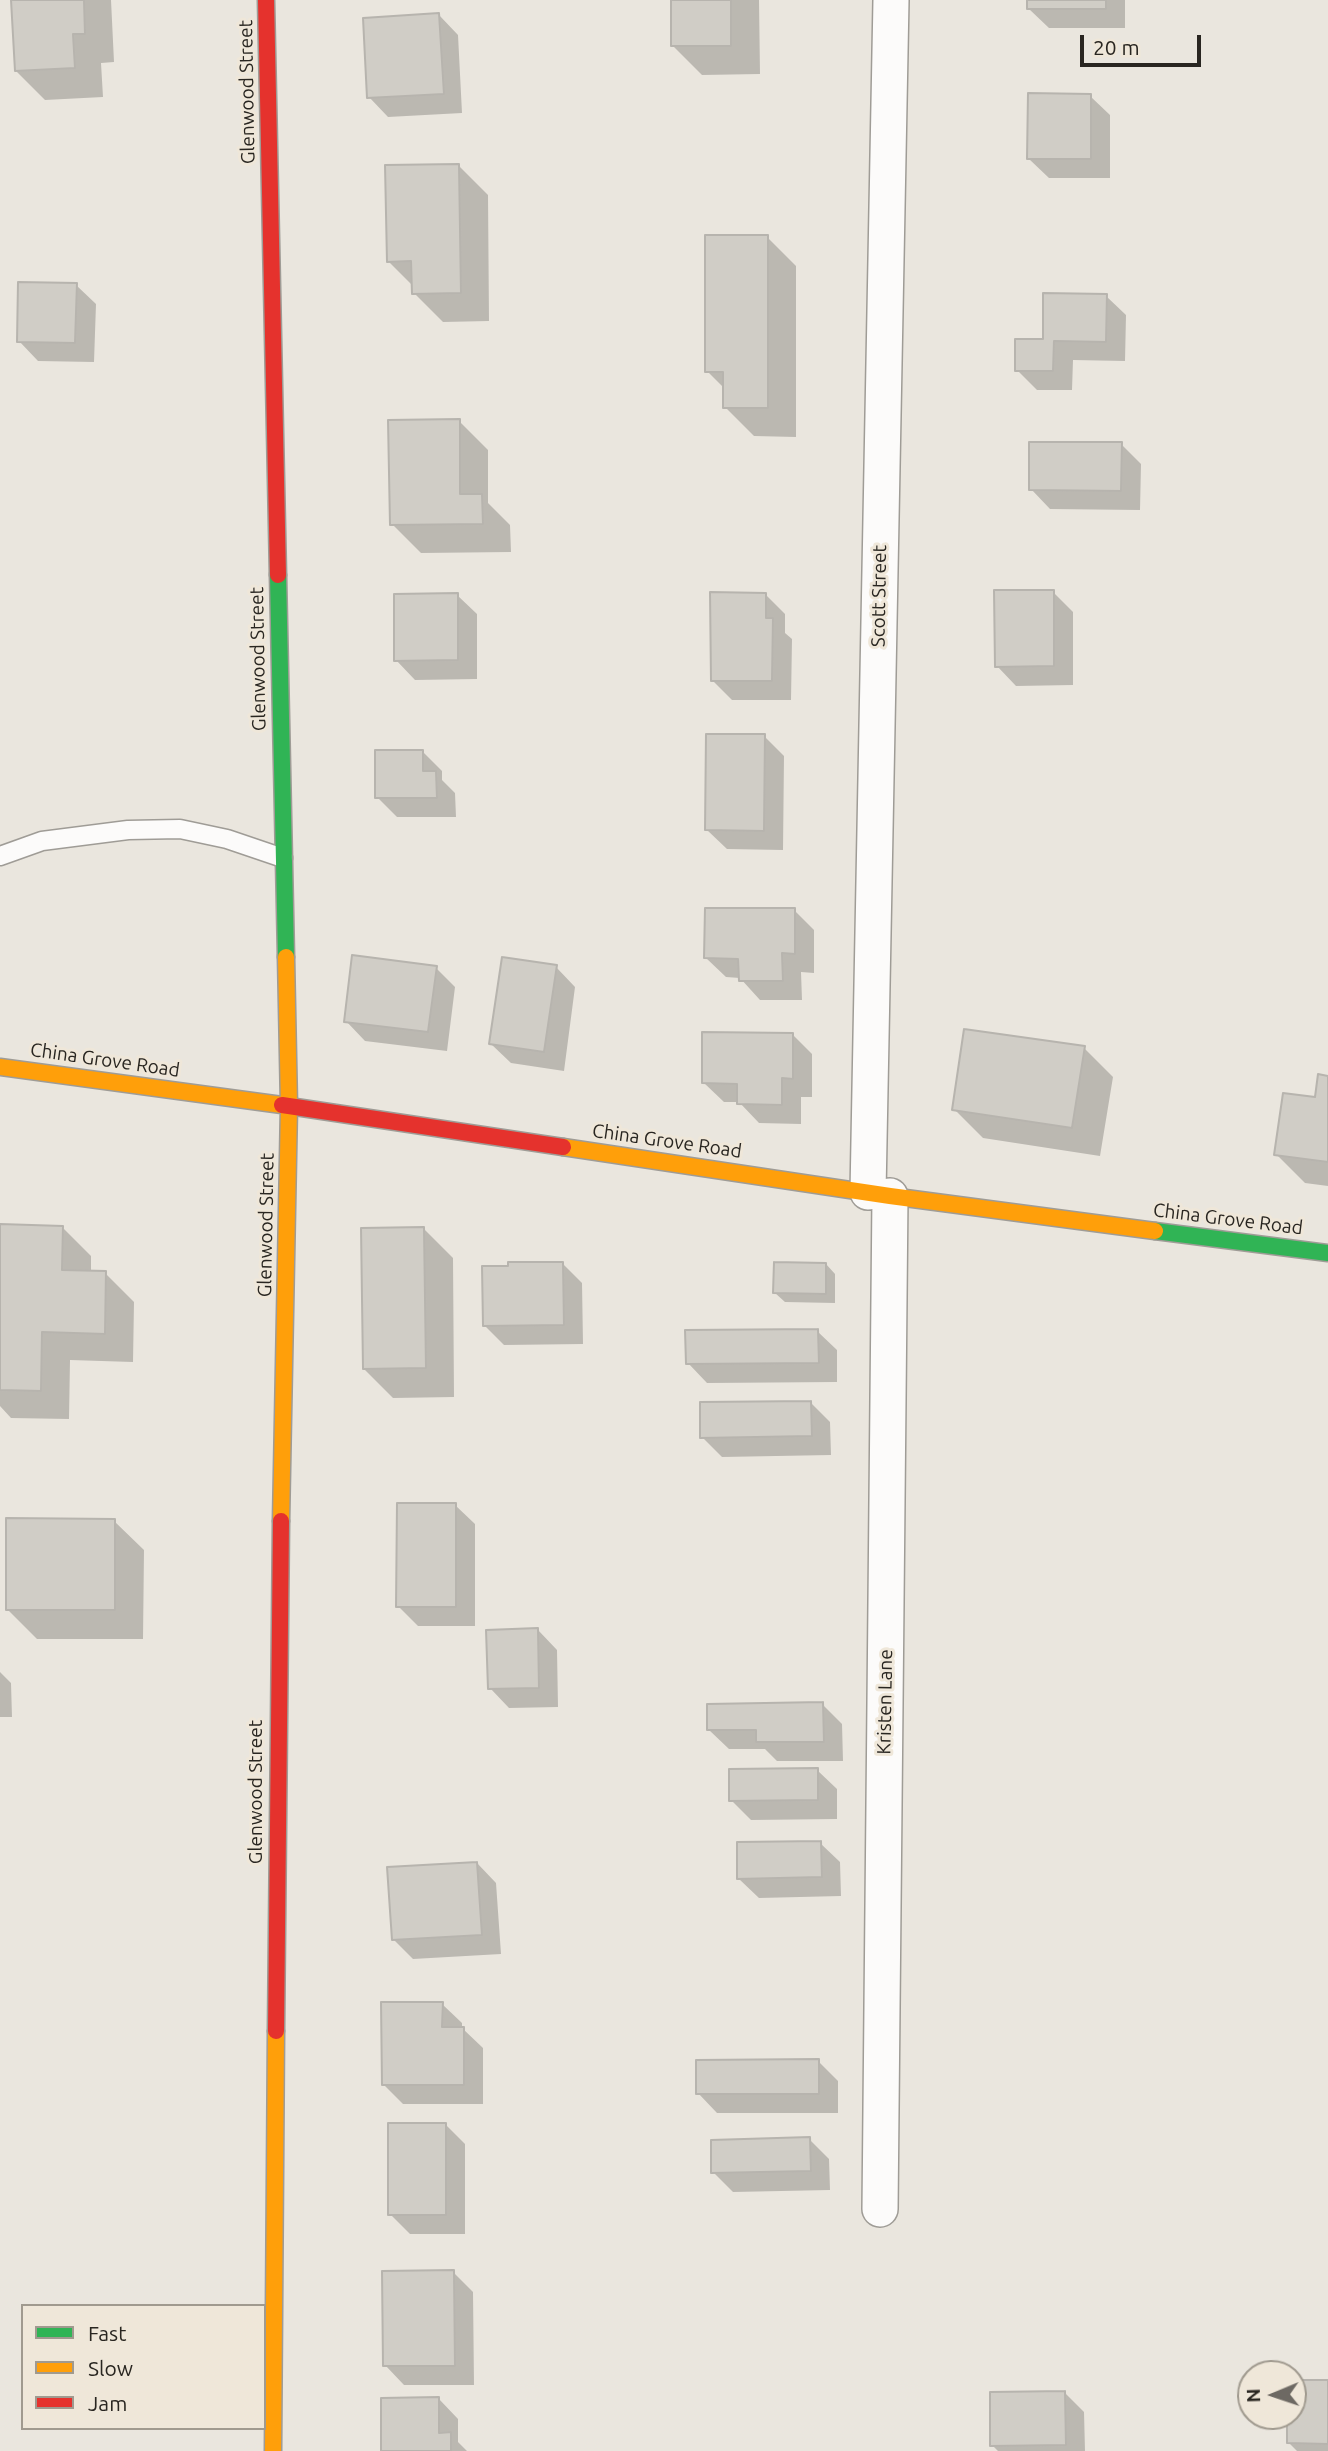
<!DOCTYPE html>
<style>
body{margin:0}
#map{position:relative;width:1328px;height:2451px;overflow:hidden;background:#eae6de;font-family:Ubuntu,sans-serif}
canvas{display:block}
.legend{position:absolute;left:21px;top:2304px;width:245px;height:126px;box-sizing:border-box;background:#efe7d9;border:2px solid #a09a8f;margin:0;padding:9px 12px;list-style:none;font-size:21px;color:#292621}
.legend li{display:flex;align-items:center;gap:14px;height:35px}
.legend b{width:35px;border:2px solid #a09a8f}
.north{position:absolute;left:1237px;top:2360px;width:70px;height:70px;box-sizing:border-box;background:#efe7d9;border:2px solid #a09a8f;border-radius:50%;rotate:268deg;font-size:19px;font-weight:700;line-height:28px;text-align:center;color:#292621}
.north::after{content:'';display:block;margin:auto;width:24px;height:32px;background:#6d6963;clip-path:polygon(50% 0,100% 100%,50% 72%,0 100%)}
.scale{position:absolute;left:1080px;top:35px;width:121px;height:32px;box-sizing:border-box;border:4px solid #292621;border-top:0;padding-left:9px;font-size:21px;line-height:24px;white-space:nowrap;color:#292621;-webkit-text-stroke:5px #efe7d9;paint-order:stroke}
</style>
<div id="map">
<canvas width="1328" height="2451"></canvas>
<ul class="legend">
<li><b style="height:9px;background:#30b455"></b>Fast</li>
<li><b style="height:9px;background:#ff9f0a"></b>Slow</li>
<li><b style="height:9px;background:#e5322d"></b>Jam</li>
</ul>
<div class="north">N</div>
<div class="scale">20 m</div>
</div>
<script>
const ctx = document.querySelector('canvas').getContext('2d');
ctx.lineJoin = 'round';
function paint(path, color) { ctx.fillStyle = color; ctx.fill(path, 'evenodd'); }
const toPath = rows => new Path2D(rows.map(r => 'M' + r).join(''));
function trace(path, color, width, dash) { ctx.strokeStyle = color; ctx.lineWidth = width; ctx.lineCap = dash ? 'butt' : 'round'; ctx.setLineDash(dash || []); ctx.stroke(path); }
function label(font, color, halo, rows, align = 'center') {
  ctx.font = font + ' Ubuntu,sans-serif'; ctx.lineWidth = 6; ctx.setLineDash([]); ctx.textBaseline = 'middle'; ctx.strokeStyle = halo; ctx.fillStyle = color; for (const [text, x, y, turn = 0] of rows) {
    ctx.save(); ctx.translate(x, y); ctx.rotate((+turn || 0) * Math.PI / 180); ctx.textAlign = isNaN(turn) ? turn : align; if (halo) ctx.strokeText(text, 0, 0); ctx.fillText(text, 0, 0); ctx.restore();
  }
}
paint(toPath([
 [12,0,111,0,114,62,101,63,103,97,45,100,16,71],
 [673,0,759,0,760,74,702,75,673,46],
 [1029,0,1125,0,1125,28,1049,28,1029,9],
 [439,15,458,35,462,113,388,117,369,97],
 [1090,96,1110,115,1110,178,1049,178,1029,159],
 [459,166,488,195,489,321,443,322,414,293,413,286,388,261],
 [767,237,796,266,796,437,754,436,725,407,725,389,707,371],
 [76,285,96,304,94,362,38,361,19,341],
 [1106,296,1126,315,1125,361,1073,360,1072,390,1037,390,1017,370,1045,340],
 [459,421,488,450,488,503,510,525,511,552,421,553,392,524],
 [1121,444,1141,464,1140,510,1050,509,1031,489],
 [1053,592,1073,612,1073,685,1016,686,997,666],
 [765,594,785,614,785,633,792,639,791,700,732,700,712,680],
 [457,595,477,614,477,679,415,680,396,660],
 [764,736,784,756,783,850,727,849,707,830],
 [422,751,442,771,442,780,455,793,456,817,397,817,377,797],
 [794,910,814,930,814,973,801,972,802,1000,760,1000,740,978,726,977,706,958],
 [556,967,575,987,564,1071,511,1063,491,1044],
 [436,968,455,987,447,1051,365,1041,346,1021],
 [792,1034,812,1054,812,1097,801,1097,801,1124,759,1123,739,1102,724,1102,704,1083],
 [1084,1048,1113,1077,1100,1156,983,1138,954,1109],
 [1328,1078,1328,1186,1305,1183,1276,1154,1317,1099],
 [62,1227,91,1256,91,1272,105,1273,134,1302,133,1362,70,1360,69,1419,11,1418,0,1406,0,1248],
 [424,1229,453,1258,454,1397,393,1398,364,1369],
 [562,1263,582,1283,583,1344,504,1345,484,1325],
 [826,1264,835,1274,835,1303,785,1302,775,1293],
 [817,1331,837,1350,837,1382,707,1383,688,1363],
 [810,1402,830,1422,831,1455,722,1457,702,1437],
 [455,1505,475,1524,475,1626,418,1626,398,1606],
 [114,1521,144,1550,143,1639,37,1639,8,1610],
 [538,1630,557,1650,558,1707,509,1708,490,1688],
 [0,1672,11,1683,12,1717,0,1717],
 [822,1704,842,1724,843,1761,777,1761,765,1749,729,1749,709,1730],
 [817,1770,837,1789,837,1819,751,1820,731,1800],
 [820,1843,840,1862,841,1896,759,1898,739,1879],
 [477,1863,496,1883,501,1954,413,1959,394,1940],
 [442,2004,462,2023,462,2028,483,2048,483,2104,403,2104,383,2084],
 [818,2061,838,2081,838,2113,717,2113,698,2093],
 [446,2125,465,2144,465,2234,410,2234,390,2214],
 [809,2139,829,2159,830,2190,733,2192,713,2172],
 [453,2272,473,2292,474,2385,404,2385,385,2365],
 [1293,2381,1328,2382,1328,2451,1297,2451,1289,2443,1289,2416,1293,2416],
 [1064,2392,1084,2412,1085,2451,998,2451,992,2445],
 [439,2399,458,2419,458,2442,467,2451,383,2451]
]), '#0003');
const building = toPath([
 [11,0,84,0,85,34,73,34,75,68,15,71,11,0],
 [671,0,731,0,731,46,671,46,671,0],
 [1027,0,1106,0,1106,9,1027,9,1027,0],
 [439,13,444,94,367,98,363,18,439,13],
 [1028,93,1091,94,1091,159,1027,159,1028,93],
 [459,164,461,293,412,294,411,261,387,262,385,165,459,164],
 [705,235,768,235,768,408,723,408,723,372,705,372,705,235],
 [18,282,77,283,75,343,17,342,18,282],
 [1043,293,1107,294,1106,342,1054,341,1053,371,1015,371,1015,339,1043,339,1043,293],
 [460,419,460,494,482,494,483,524,390,525,388,420,460,419],
 [1029,442,1122,442,1121,491,1029,490,1029,442],
 [994,590,1054,590,1054,666,995,667,994,590],
 [710,592,766,593,766,618,773,618,772,681,711,681,710,592],
 [458,593,458,660,394,661,394,594,458,593],
 [706,734,765,734,764,831,705,830,706,734],
 [375,750,423,750,423,771,436,771,437,798,375,798,375,750],
 [705,908,795,908,795,954,782,953,783,981,739,981,738,959,704,958,705,908],
 [352,955,437,966,428,1032,344,1022,352,955],
 [502,957,557,965,544,1052,489,1044,502,957],
 [964,1029,1085,1046,1072,1128,952,1110,964,1029],
 [702,1032,793,1033,793,1079,782,1078,782,1105,737,1104,737,1084,702,1083,702,1032],
 [1318,1074,1328,1076,1328,1162,1274,1155,1283,1093,1315,1097,1318,1074],
 [0,1224,63,1226,62,1270,106,1271,105,1334,42,1332,41,1391,0,1390,0,1224],
 [424,1227,426,1368,363,1369,361,1228,424,1227],
 [508,1262,563,1262,564,1325,483,1326,482,1266,508,1266,508,1262],
 [774,1262,826,1263,826,1294,773,1293,774,1262],
 [818,1329,819,1363,686,1364,685,1330,818,1329],
 [811,1401,812,1436,700,1438,700,1402,811,1401],
 [397,1503,456,1503,456,1607,396,1607,397,1503],
 [6,1518,115,1519,115,1610,6,1610,6,1518],
 [538,1628,539,1688,488,1689,486,1630,538,1628],
 [823,1702,824,1742,756,1742,756,1730,707,1730,707,1704,823,1702],
 [818,1768,818,1800,729,1801,729,1769,818,1768],
 [821,1841,822,1877,737,1879,737,1842,821,1841],
 [477,1862,482,1935,392,1940,387,1867,477,1862],
 [381,2002,443,2002,442,2027,464,2027,464,2085,382,2085,381,2002],
 [819,2059,819,2094,696,2094,696,2060,819,2059],
 [388,2123,446,2123,446,2215,388,2215,388,2123],
 [810,2137,811,2171,711,2173,711,2140,810,2137],
 [454,2270,455,2366,383,2366,382,2271,454,2270],
 [1293,2380,1328,2380,1328,2444,1287,2443,1287,2416,1293,2416,1293,2380],
 [1065,2391,1066,2445,990,2446,990,2392,1065,2391],
 [439,2397,439,2433,451,2432,451,2451,381,2451,381,2398,439,2397]
]);
paint(building, '#d0cdc6');
trace(building, '#b7b4ae', 2);
const lane = toPath([
 [0,856,42,841,128,830,180,829,227,839,283,858]
]);
const street = toPath([
 [868,1192,891,0],
 [880,2209,890,1196]
]);
const fast = toPath([
 [278,575,286,957],
 [1155,1231,1328,1253]
]);
const slow = toPath([
 [0,1067,282,1105],
 [563,1147,890,1196,1155,1231],
 [281,1521,289,1106,286,957],
 [273,2451,276,2031]
]);
const jam = toPath([
 [266,0,278,575],
 [282,1105,563,1147],
 [276,2031,281,1521]
]);
trace(lane, '#9f9c96', 21);
trace(street, '#9f9c96', 38);
trace(fast, '#9f9c96', 19);
trace(slow, '#9f9c96', 19);
trace(jam, '#9f9c96', 19);
trace(lane, '#fcfbfa', 18);
trace(street, '#fcfbfa', 35);
trace(fast, '#30b455', 16);
trace(slow, '#ff9f0a', 16);
trace(jam, '#e5322d', 16);
label('19px', '#292621', '#efe7d9', [
 ["Glenwood Street",247,92,-91],
 ["Scott Street",879,596,-89],
 ["Glenwood Street",258,659,-91],
 ["China Grove Road",105,1060,8],
 ["China Grove Road",667,1141,8],
 ["China Grove Road",1228,1219,7],
 ["Glenwood Street",266,1225,-89],
 ["Kristen Lane",885,1702,-89],
 ["Glenwood Street",256,1792,-90]
]);
</script>
